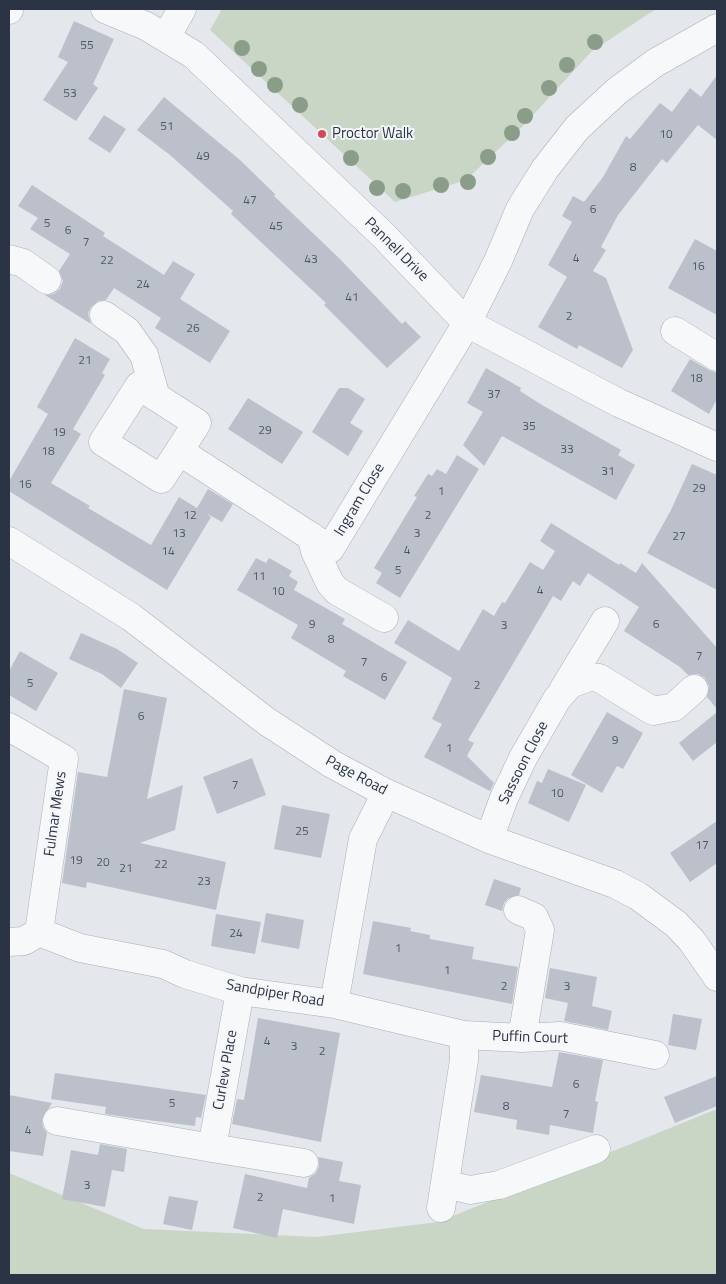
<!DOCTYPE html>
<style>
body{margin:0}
#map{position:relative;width:726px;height:1284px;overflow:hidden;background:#e4e7ec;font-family:"Titillium Web",sans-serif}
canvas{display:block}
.frame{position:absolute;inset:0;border:10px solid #2b3445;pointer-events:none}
</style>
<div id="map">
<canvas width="726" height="1284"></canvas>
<div class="frame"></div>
</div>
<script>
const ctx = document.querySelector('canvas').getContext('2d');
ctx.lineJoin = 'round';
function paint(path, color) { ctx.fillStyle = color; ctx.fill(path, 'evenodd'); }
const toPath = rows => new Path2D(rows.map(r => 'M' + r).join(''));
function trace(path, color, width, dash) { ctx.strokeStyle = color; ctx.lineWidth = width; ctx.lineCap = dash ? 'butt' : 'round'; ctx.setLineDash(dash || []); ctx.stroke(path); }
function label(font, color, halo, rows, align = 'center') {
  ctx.font = font + ' "Titillium Web",sans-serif'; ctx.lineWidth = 4; ctx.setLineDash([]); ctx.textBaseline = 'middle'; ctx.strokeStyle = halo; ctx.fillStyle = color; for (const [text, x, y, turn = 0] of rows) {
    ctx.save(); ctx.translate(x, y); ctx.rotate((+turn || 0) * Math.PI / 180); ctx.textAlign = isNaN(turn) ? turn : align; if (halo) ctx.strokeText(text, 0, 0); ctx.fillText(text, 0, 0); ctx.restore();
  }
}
paint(toPath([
 [222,9,656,9,592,51,522,127,466,180,395,202,210,30],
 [717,1109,717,1275,9,1275,9,1173,144,1229,317,1237,438,1222]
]), '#c9d6c5');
paint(toPath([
 [74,21,114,39,93,84,98,88,76,121,43,100,68,62,58,57],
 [717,75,717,140,698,125,667,163,662,159,618,215,601,247,606,250,593,271,606,278,633,350,622,368,579,345,577,349,538,327,567,277,548,265,572,222,562,216,573,196,584,202,603,177,626,136,630,139,660,103,672,112,690,88,701,97],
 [164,97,240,160,275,194,274,196,340,259,402,324,405,321,421,337,387,368,324,305,326,303,231,214,233,211,170,155,137,130],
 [104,115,126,129,110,153,88,139],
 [32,185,105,233,103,236,164,275,173,261,195,274,180,299,230,331,210,363,155,328,161,318,114,288,106,300,98,301,91,307,88,314,91,324,45,295,54,294,60,289,63,281,59,271,70,254,30,229,38,218,18,206],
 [695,239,717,251,717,315,668,288],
 [75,338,110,359,102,373,105,375,73,429,81,434,51,483,90,506,88,508,151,545,179,497,197,508,208,489,233,504,222,522,206,513,211,517,167,590,9,491,9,481,48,414,37,407],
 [690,359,709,370,717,373,717,399,709,414,671,391],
 [486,368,521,388,520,391,542,405,621,450,618,455,635,465,616,500,502,436,484,466,463,445,483,412,467,403],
 [339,388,348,388,365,399,350,423,363,431,348,456,312,432],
 [248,398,303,432,282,464,228,429],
 [457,455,479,469,400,598,376,583,382,573,374,568,417,497,414,496,428,474,432,476,437,469,446,474],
 [692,464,717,475,717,590,647,553,671,510],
 [551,523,619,565,620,563,636,573,642,563,717,648,717,709,707,697,709,686,705,678,698,674,688,675,680,667,624,631,639,607,588,573,580,586,573,581,561,601,553,596,468,740,474,743,467,756,494,783,490,791,424,757,442,724,432,719,452,678,394,643,408,620,459,651,483,609,494,616,502,602,505,603,530,562,543,570,555,551,540,541],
 [256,558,266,563,269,558,292,571,289,576,298,582,294,590,345,619,342,624,407,662,385,700,343,676,346,671,291,638,298,625,237,590],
 [81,633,117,649,138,663,121,688,102,674,69,659],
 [20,651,58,673,36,711,9,695,9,671],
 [124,689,167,698,147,799,183,785,175,830,140,843,226,862,216,910,87,882,86,888,62,883,78,772,107,777],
 [607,712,643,733,623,769,617,766,602,793,571,775],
 [717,712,717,742,693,761,679,743],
 [252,758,266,795,217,814,203,777],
 [548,769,586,785,569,822,528,803,537,781,542,783],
 [282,805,330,814,321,858,274,849],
 [717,821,717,863,690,882,670,853],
 [494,879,521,888,519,895,508,898,504,903,502,911,485,905],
 [266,913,304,920,299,949,261,942],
 [216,914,261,922,255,954,211,946],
 [373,921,411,928,410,931,430,935,430,939,474,947,472,959,518,967,512,1004,363,974],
 [550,968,597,977,592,1006,612,1011,608,1030,564,1021,568,1003,545,998],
 [673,1014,702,1019,696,1050,668,1045],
 [258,1018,340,1033,321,1142,232,1124,237,1099,244,1100],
 [559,1052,603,1060,595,1101,598,1102,593,1133,550,1125,549,1135,516,1129,517,1120,474,1112,481,1075,552,1087],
 [55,1073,206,1095,201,1118,196,1117,195,1126,132,1118,105,1114,106,1107,51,1099],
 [717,1076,717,1106,675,1123,664,1097],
 [9,1095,52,1103,42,1119,43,1127,47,1133,43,1156,9,1151],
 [100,1144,127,1149,124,1172,112,1170,105,1207,62,1199,71,1150,98,1155],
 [318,1157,343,1162,339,1181,361,1185,354,1224,283,1209,277,1238,233,1228,245,1174,307,1188,309,1178,316,1173,319,1166],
 [169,1196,198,1201,192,1230,163,1224]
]), '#bbc0ca');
const minor = toPath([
 [105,9,146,26,194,55,384,236,467,323,619,403,717,447],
 [9,10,9,9],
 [166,37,182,9],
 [9,259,23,263,47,280],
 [104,315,127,331,144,355,156,397],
 [675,331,717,357],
 [139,386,197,423,161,479,103,442,139,386],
 [179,451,330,549,467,323,498,261,520,209,545,169,577,128,617,91,655,63,717,28],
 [311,536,315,551,330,583,337,591,384,618],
 [9,541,131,617,266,721,332,764,386,793,489,839,615,884,638,896,676,924,692,941,717,977],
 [563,690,605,621],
 [9,727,64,759,39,932],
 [489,839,504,798,523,758,557,699,570,684,589,677,599,678,653,711,674,707,694,689],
 [518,910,534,917,540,930,522,1038],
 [9,942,24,941,39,932,80,948,163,964,185,974,240,991,334,1004,363,839,386,793],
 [240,991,212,1148,304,1163],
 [334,1004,464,1035,522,1038,560,1036,655,1055],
 [57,1121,212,1148],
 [445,1184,470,1190,499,1185,596,1149],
 [441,1208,464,1060,464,1035]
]);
trace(minor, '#a9aeb7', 29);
trace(minor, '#f7f8fa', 28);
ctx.fillStyle = '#899d89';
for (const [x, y] of [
 [595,42],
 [242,48],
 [567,65],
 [259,69],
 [275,85],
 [549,88],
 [300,105],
 [525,116],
 [512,133],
 [488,157],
 [351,158],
 [468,182],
 [441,185],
 [377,188],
 [403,191]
]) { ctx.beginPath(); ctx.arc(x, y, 8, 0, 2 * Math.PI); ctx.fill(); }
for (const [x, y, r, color] of [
 [322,134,5,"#d1495b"]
]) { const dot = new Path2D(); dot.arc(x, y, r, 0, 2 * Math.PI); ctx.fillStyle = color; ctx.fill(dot); trace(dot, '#f4f6f9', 2); }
label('12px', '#4f5766', null, [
 ["55",87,46],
 ["53",70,94],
 ["51",167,127],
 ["10",666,135],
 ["49",203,157],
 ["8",633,168],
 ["47",250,201],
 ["6",593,210],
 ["5",47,224],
 ["45",276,227],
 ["6",68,231],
 ["7",86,243],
 ["4",576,259],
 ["43",311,260],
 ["22",107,261],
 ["16",698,267],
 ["24",143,285],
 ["41",352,298],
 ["2",569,317],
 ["26",193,329],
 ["21",85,361],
 ["18",696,379],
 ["37",494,395],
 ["35",529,427],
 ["29",265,431],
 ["19",59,433],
 ["33",567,450],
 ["18",48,452],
 ["31",608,472],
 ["16",25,485],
 ["29",699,489],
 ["1",441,492],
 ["12",190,516],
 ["2",428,516],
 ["13",179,534],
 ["3",417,534],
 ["27",679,537],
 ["4",407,551],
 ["14",168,552],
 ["5",398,571],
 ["11",259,577],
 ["4",540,591],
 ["10",278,592],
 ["9",312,625],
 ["6",656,625],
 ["3",504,626],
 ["8",331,640],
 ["7",699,657],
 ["7",364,663],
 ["6",384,678],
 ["5",30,684],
 ["2",477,686],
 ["6",141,717],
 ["9",615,741],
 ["1",449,749],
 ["7",235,786],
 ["10",557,794],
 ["25",302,832],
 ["17",702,846],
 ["19",76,861],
 ["20",103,863],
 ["22",161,865],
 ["21",126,869],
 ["23",204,882],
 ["24",236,934],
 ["1",398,949],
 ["1",447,971],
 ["2",504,987],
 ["3",567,987],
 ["4",267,1042],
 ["3",294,1047],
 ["2",322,1052],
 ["6",576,1085],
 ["5",172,1104],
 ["8",506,1107],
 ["7",566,1115],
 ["4",28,1131],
 ["3",87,1186],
 ["2",260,1198],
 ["1",332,1199]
]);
label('15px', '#2b3445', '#f4f6f9', [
 ["Proctor Walk",332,134]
], 'left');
label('15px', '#2b3445', '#f4f6f9', [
 ["Pannell Drive",396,250,45],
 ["Ingram Close",360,500,-59],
 ["Sassoon Close",524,763,-63],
 ["Page Road",356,776,28],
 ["Fulmar Mews",56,814,-82],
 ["Sandpiper Road",275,994,10],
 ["Puffin Court",530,1038,2],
 ["Curlew Place",226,1070,-80]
]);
</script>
